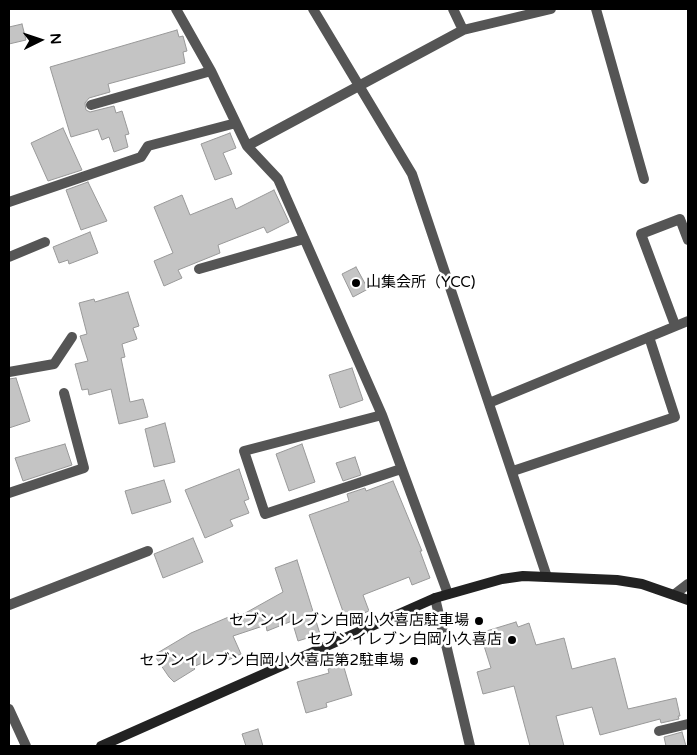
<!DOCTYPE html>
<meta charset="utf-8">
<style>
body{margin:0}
#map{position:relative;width:697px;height:755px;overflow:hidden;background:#fff;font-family:"Varela Round",sans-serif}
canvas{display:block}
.frame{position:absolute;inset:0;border:10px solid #000;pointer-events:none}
.north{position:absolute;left:15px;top:15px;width:50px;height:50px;-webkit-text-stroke:4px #fff;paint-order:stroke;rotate:86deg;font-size:14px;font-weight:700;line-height:20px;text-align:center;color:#000}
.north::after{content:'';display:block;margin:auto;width:18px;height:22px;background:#000;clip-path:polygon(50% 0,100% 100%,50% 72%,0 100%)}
</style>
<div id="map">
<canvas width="697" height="755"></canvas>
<div class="frame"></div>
<div class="north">N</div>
</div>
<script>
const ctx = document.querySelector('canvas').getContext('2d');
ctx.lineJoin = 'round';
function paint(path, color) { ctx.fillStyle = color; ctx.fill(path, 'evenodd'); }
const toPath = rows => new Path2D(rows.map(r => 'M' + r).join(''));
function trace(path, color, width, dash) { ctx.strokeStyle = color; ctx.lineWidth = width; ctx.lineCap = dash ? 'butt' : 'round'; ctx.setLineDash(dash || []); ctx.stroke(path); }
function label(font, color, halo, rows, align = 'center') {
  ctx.font = font + ' "Varela Round","Noto Sans JP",sans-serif'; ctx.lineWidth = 5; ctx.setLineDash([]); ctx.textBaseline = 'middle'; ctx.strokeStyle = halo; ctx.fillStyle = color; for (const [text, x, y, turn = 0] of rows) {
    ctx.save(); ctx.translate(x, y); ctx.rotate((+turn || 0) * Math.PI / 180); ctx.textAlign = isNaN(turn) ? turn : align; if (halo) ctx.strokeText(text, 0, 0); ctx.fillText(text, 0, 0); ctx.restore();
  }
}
const building = toPath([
 [22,24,26,40,9,44,9,27,22,24],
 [177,30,179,37,183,36,187,51,183,52,185,63,108,84,110,92,89,98,85,103,86,110,90,112,114,106,116,113,122,111,129,134,125,135,128,147,114,152,109,137,102,140,98,129,71,137,50,67,177,30],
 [63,128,82,170,48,181,31,143,63,128],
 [230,133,236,148,223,153,232,174,215,180,201,144,230,133],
 [88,182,107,221,81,230,66,190,88,182],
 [274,190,289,222,267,233,264,227,218,245,220,253,178,270,182,278,164,286,154,261,173,253,154,207,182,195,190,215,232,198,236,209,274,190],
 [90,232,98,253,69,264,68,260,59,263,53,247,90,232],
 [356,267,368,289,353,297,342,274,356,267],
 [128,292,139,326,133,328,137,339,122,344,125,357,121,358,130,402,143,399,148,417,119,424,111,389,89,395,88,389,82,390,75,364,88,361,80,336,87,334,79,303,94,299,95,302,128,292],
 [352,368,363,400,340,408,329,375,352,368],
 [16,378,30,421,9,428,9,379,16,378],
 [165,423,175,462,154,467,145,429,165,423],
 [65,444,72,465,23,481,15,458,65,444],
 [302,444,315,482,289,491,276,454,302,444],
 [355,457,361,475,343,481,336,463,355,457],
 [239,469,249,499,244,501,249,513,230,520,233,526,205,538,185,490,239,469],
 [164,480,171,502,132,514,125,491,164,480],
 [393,481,422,551,420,551,430,578,412,585,409,577,363,595,369,611,346,620,309,515,349,501,347,494,365,488,366,491,393,481],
 [193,538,203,562,163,578,154,554,193,538],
 [297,560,320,634,298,641,292,621,267,631,266,625,233,636,241,654,228,660,225,653,193,667,195,669,174,682,169,677,154,655,191,633,238,613,240,616,283,592,275,568,297,560],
 [516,622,518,627,529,623,536,645,564,638,572,669,615,658,628,709,676,698,680,716,678,716,679,719,661,723,660,719,600,735,592,707,556,716,564,746,530,746,514,686,483,694,477,672,491,668,480,633,516,622],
 [343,664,352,695,326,703,327,707,306,713,297,682,329,673,328,669,343,664],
 [258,729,263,746,246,746,242,734,258,729],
 [682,732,686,746,666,746,664,737,682,732]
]);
paint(building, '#c4c4c4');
trace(building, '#999', 1);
trace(toPath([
 [176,9,211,71,247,146,463,30,551,9],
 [313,9,412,174,547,577],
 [453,9,463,30],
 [596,9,644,179],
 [91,105,211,71],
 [247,146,278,179,382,415,448,594],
 [9,202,141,157,148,146,236,123],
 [9,257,45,242],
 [199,269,304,239],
 [675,325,641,234,680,219,688,240],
 [9,372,54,364,72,337],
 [489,403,688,321],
 [382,415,244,451,265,514,401,469],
 [513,471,675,417,649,337],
 [9,493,84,468,64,393],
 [675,594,688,584],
 [9,605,148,551],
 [9,709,26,746],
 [659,731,688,724]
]), '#555', 10);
trace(toPath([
 [435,598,470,746]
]), '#555', 10);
trace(toPath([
 [101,746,435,598,502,579,523,576,617,580,642,584,688,600]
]), '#222', 10);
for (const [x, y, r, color] of [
 [356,283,5,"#000"],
 [479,621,5,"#000"],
 [512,640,5,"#000"],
 [414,661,5,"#000"]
]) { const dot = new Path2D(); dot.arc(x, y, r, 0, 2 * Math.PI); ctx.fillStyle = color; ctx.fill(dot); trace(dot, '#fff', 2); }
label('15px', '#000', '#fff', [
 ["山集会所（YCC)",366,283,"left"],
 ["セブンイレブン白岡小久喜店駐車場",469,621],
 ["セブンイレブン白岡小久喜店",502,640],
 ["セブンイレブン白岡小久喜店第2駐車場",404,661]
], 'right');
</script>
